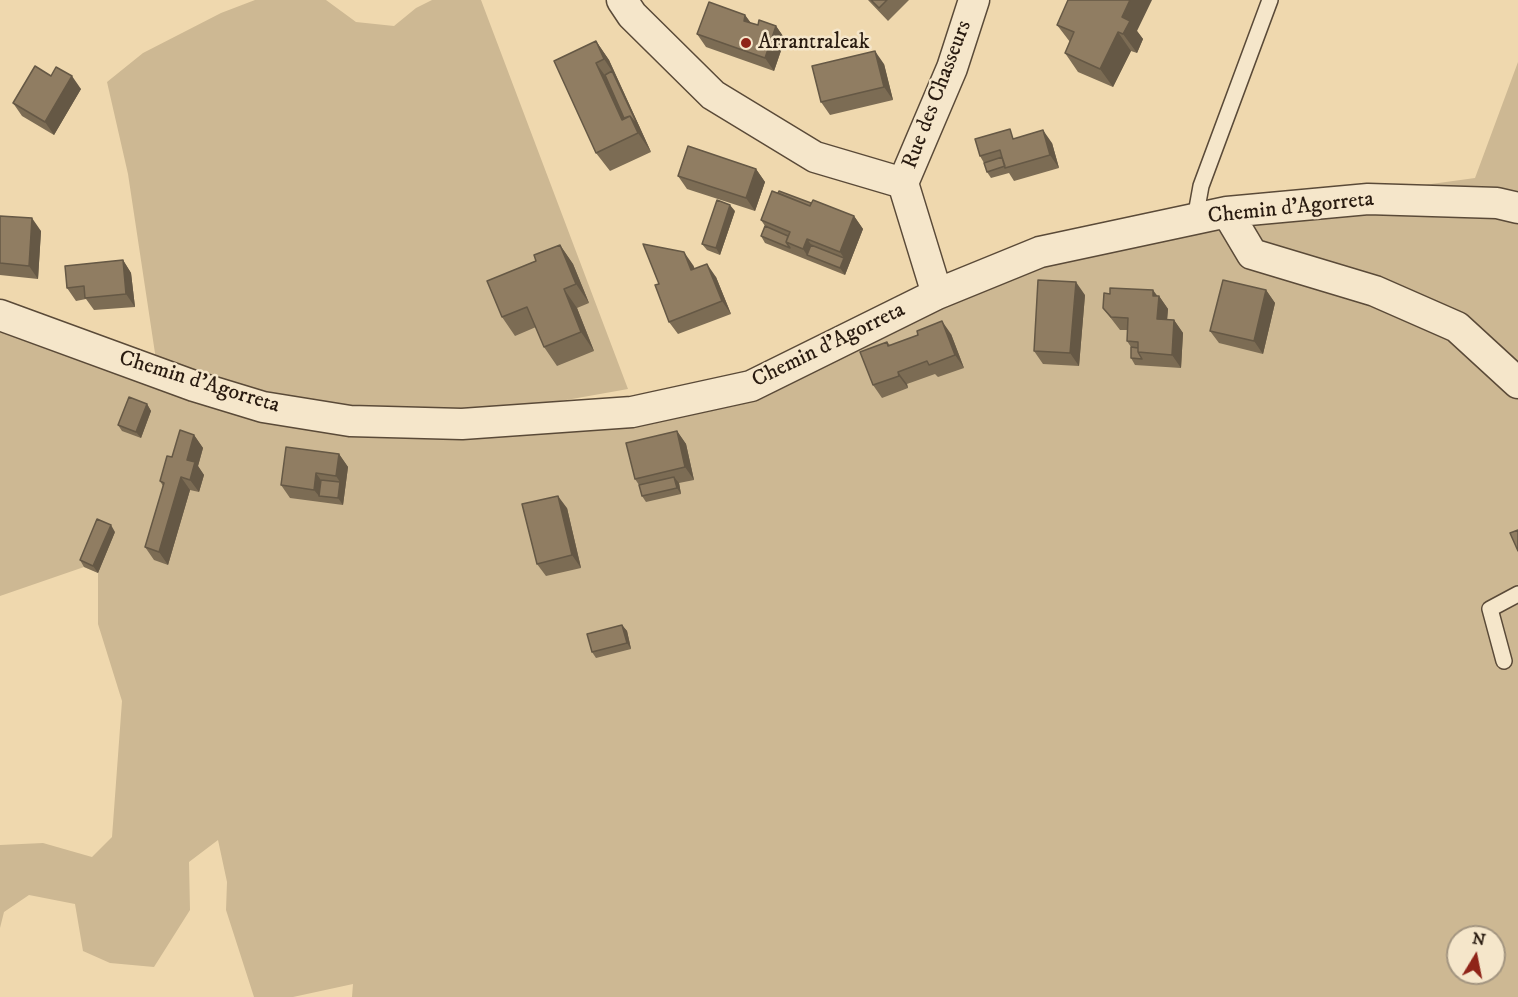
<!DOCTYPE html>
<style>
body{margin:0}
#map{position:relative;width:1518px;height:997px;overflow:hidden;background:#efd8ae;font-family:"IM FELL DW Pica",serif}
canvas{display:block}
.north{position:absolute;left:1446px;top:925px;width:60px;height:60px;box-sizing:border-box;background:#f5e6ca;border:2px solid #a39580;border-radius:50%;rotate:10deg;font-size:16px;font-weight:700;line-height:24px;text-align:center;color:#291b10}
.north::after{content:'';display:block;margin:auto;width:21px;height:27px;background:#8f2418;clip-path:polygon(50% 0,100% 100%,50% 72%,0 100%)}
</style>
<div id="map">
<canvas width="1518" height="997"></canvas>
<div class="north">N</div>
</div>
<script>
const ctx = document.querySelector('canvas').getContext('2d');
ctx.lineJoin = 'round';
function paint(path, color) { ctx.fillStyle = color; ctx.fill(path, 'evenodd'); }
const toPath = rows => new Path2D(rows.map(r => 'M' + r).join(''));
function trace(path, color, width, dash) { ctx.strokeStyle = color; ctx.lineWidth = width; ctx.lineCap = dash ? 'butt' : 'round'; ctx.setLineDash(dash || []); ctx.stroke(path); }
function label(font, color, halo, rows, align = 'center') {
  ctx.font = font + ' "IM FELL DW Pica",serif'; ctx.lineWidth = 5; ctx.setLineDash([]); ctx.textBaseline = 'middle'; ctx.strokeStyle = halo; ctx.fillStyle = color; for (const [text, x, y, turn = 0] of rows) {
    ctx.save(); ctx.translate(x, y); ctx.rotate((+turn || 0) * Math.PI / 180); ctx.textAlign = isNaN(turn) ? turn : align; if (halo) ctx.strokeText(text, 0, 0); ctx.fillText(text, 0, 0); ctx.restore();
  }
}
paint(toPath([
 [255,0,326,0,356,22,394,26,416,8,432,0,481,0,628,389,527,407,442,409,344,407,256,389,162,374,263,407,350,421,462,424,632,412,751,386,937,294,1040,252,1227,212,1475,178,1518,62,1518,997,352,997,353,984,293,997,254,997,226,910,227,882,218,840,189,862,190,910,154,967,110,963,83,951,75,904,29,895,4,912,0,928,0,845,43,843,92,857,112,837,122,701,98,624,98,573,84,567,0,596,0,315,158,373,128,174,107,82,143,53,221,13],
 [1458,937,1494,937,1494,973,1458,973]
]), '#cdb893');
const service = toPath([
 [1195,219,1201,186,1270,0],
 [1504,661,1490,609,1518,594]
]);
const minor = toPath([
 [622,0,632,15,713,95,815,157,903,183],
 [1227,212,1252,254,1375,291,1457,327,1518,383],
 [937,294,903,183,952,68,974,0],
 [0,315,194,386,263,407,350,421,462,424,632,412,751,386,937,294,1040,252,1227,212,1368,199,1497,203,1518,208]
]);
trace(service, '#5a4a38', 18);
trace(minor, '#5a4a38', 33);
trace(service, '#f5e6ca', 15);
trace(minor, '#f5e6ca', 30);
paint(toPath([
 [868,0,909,0,888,21],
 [745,15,751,23,758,25,776,26,785,39,774,71,706,47,697,34],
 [1057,25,1137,31,1143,39,1137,53,1131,51,1113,87,1078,72,1065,53,1070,42],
 [596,41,609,60,651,152,610,171,596,153],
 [884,64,893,100,830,115,821,102],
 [51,76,81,89,54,135,22,116,13,103],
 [1016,138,1052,143,1059,168,1014,181,1009,173,991,178,987,172,984,163,980,156],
 [756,169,765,182,755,211,687,189,678,176],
 [778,193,854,216,863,229,845,275,765,243,761,236,765,226,761,220],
 [735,211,720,255,707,250,702,244],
 [0,216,41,231,38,279,0,275],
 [560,245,573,264,589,303,577,308,594,351,557,366,544,347,536,327,515,336,502,317,536,261],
 [123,260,131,273,135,307,94,310,86,299,76,301,67,288],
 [693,265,695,269,716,277,731,314,678,334,669,322,659,284],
 [1266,290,1275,303,1263,354,1219,343,1210,331],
 [1085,295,1079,366,1043,364,1034,351],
 [1157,296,1159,296,1168,309,1167,320,1174,320,1183,333,1181,368,1135,365,1131,358,1131,347,1127,341,1128,330,1120,330,1103,308],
 [951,334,964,368,938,377,935,374,907,384,908,388,882,398,873,385,887,342,890,345],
 [147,404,151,411,141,438,122,431,118,425],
 [677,431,686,444,694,480,679,483,681,494,646,502,642,496,639,485,635,479],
 [194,435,203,448,198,466,204,475,199,492,190,490,168,565,154,560,145,547,163,486,160,481,172,457],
 [339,454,348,467,343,505,290,498,281,485],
 [567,508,581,568,546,576,537,564],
 [115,532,98,573,84,567,80,560],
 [622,625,627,631,631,649,596,658,592,652]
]), '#7c6c54');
paint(toPath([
 [1130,0,1152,0,1137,31,1143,39,1137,53,1123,34,1122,17],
 [745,15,754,28,744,21],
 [776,26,785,39,774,71,765,58],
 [1118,32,1131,51,1113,87,1100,69],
 [596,41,609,60,651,152,638,133,630,116,612,71,604,59],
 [875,51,884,64,893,100,884,87],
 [596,63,609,81,632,131,622,120],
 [72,76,81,89,54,135,45,122],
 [1043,130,1052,143,1059,168,1050,155],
 [756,169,765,182,755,211,746,198],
 [730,205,735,211,720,255,716,248],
 [854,216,863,229,845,275,840,268,844,258,840,252],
 [32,218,41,231,38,279,29,266],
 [807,239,816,251,807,255,803,249],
 [560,245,573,264,589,303,576,284],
 [684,252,693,265,700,283,691,270],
 [123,260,131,273,135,307,126,294],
 [707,264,716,277,731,314,722,301],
 [1076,282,1085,295,1079,366,1070,353],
 [564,289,577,308,594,351,581,332],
 [1153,290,1159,298,1159,296,1168,309,1166,332,1157,319,1153,296],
 [1266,290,1275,303,1263,354,1254,341],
 [1174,320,1183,333,1181,368,1172,355],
 [942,321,951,334,964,368,955,355],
 [898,372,907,384,908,388,899,376],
 [147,404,151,411,141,438,136,432],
 [677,431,686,444,694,480,685,467],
 [194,435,203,448,198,466,204,475,199,492,190,480,187,460],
 [339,454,348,467,343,505,338,498,340,482,336,476],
 [316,473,325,486,319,496,314,490],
 [181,477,190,490,168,565,159,552],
 [674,477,679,483,681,494,677,488],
 [558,496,567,508,581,568,572,555],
 [111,525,115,532,98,573,93,566],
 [622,625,627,631,631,649,627,643]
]), '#655845');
const building = toPath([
 [871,0,887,0,879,8,871,0],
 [1068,0,1130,0,1122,17,1130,21,1123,34,1118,32,1100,69,1065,53,1074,32,1057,25,1068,0],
 [709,2,745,15,744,21,758,25,759,20,776,26,765,58,697,34,709,2],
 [596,41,604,59,596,63,622,120,630,116,638,133,596,153,554,61,596,41],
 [875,51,884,87,821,102,812,66,875,51],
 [35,66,51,76,56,67,72,76,45,122,13,103,35,66],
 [612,71,639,128,630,116,624,118,605,75,612,71],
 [1010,129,1013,139,1043,130,1050,155,1005,168,1000,150,980,156,975,139,1010,129],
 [688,146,756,169,746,198,678,176,688,146],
 [1002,157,1005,166,987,172,984,163,1002,157],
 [772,191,810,206,813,200,854,216,840,252,807,239,803,249,786,242,790,232,761,220,772,191],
 [779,191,811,203,810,206,778,193,779,191],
 [717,200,730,205,716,248,702,244,717,200],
 [0,216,32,218,29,266,0,263,0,216],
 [765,226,788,236,786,242,790,248,761,236,765,226],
 [643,244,684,252,691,270,707,264,722,301,669,322,655,285,659,284,643,244],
 [560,245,576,284,564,289,581,332,544,347,527,307,502,317,487,281,536,261,534,255,560,245],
 [811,245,844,258,840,268,807,255,811,245],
 [123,260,126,294,85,298,84,286,67,288,65,266,123,260],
 [1038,280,1076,282,1070,353,1034,351,1038,280],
 [1223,280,1266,290,1254,341,1210,331,1223,280],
 [1110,288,1153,290,1153,296,1159,296,1157,319,1174,320,1172,355,1138,352,1138,342,1127,341,1128,318,1111,317,1103,308,1104,293,1110,294,1110,288],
 [942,321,955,355,929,365,927,361,898,372,899,376,873,385,860,352,887,342,888,346,918,335,917,331,942,321],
 [1131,347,1138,348,1138,352,1142,359,1131,358,1131,347],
 [129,397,147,404,136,432,118,425,129,397],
 [180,430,194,435,187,460,195,462,190,480,181,477,159,552,145,547,164,483,160,481,167,456,172,457,180,430],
 [677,431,685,467,635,479,626,443,677,431],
 [286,447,339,454,336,476,316,473,314,490,281,485,286,447],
 [674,477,677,488,642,496,639,485,674,477],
 [321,480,340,482,338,498,319,496,321,480],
 [558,496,572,555,537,564,522,504,558,496],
 [97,519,111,525,93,566,80,560,97,519],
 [1518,530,1518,551,1510,533,1518,530],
 [622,625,627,643,592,652,587,634,622,625]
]);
paint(building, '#907d62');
trace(building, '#655845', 1.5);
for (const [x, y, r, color] of [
 [746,43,6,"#8f2418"]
]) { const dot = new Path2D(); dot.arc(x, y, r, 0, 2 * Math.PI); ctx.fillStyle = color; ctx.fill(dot); trace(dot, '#f5e6ca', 2); }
label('22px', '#291b10', '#f5e6ca', [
 ["Arrantraleak",758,43]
], 'left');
label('22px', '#291b10', '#f5e6ca', [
 ["Rue des Chasseurs",938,95,-69],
 ["Chemin d'Agorreta",1291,209,-6],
 ["Chemin d'Agorreta",829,346,-26],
 ["Chemin d'Agorreta",199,383,17]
]);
</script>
